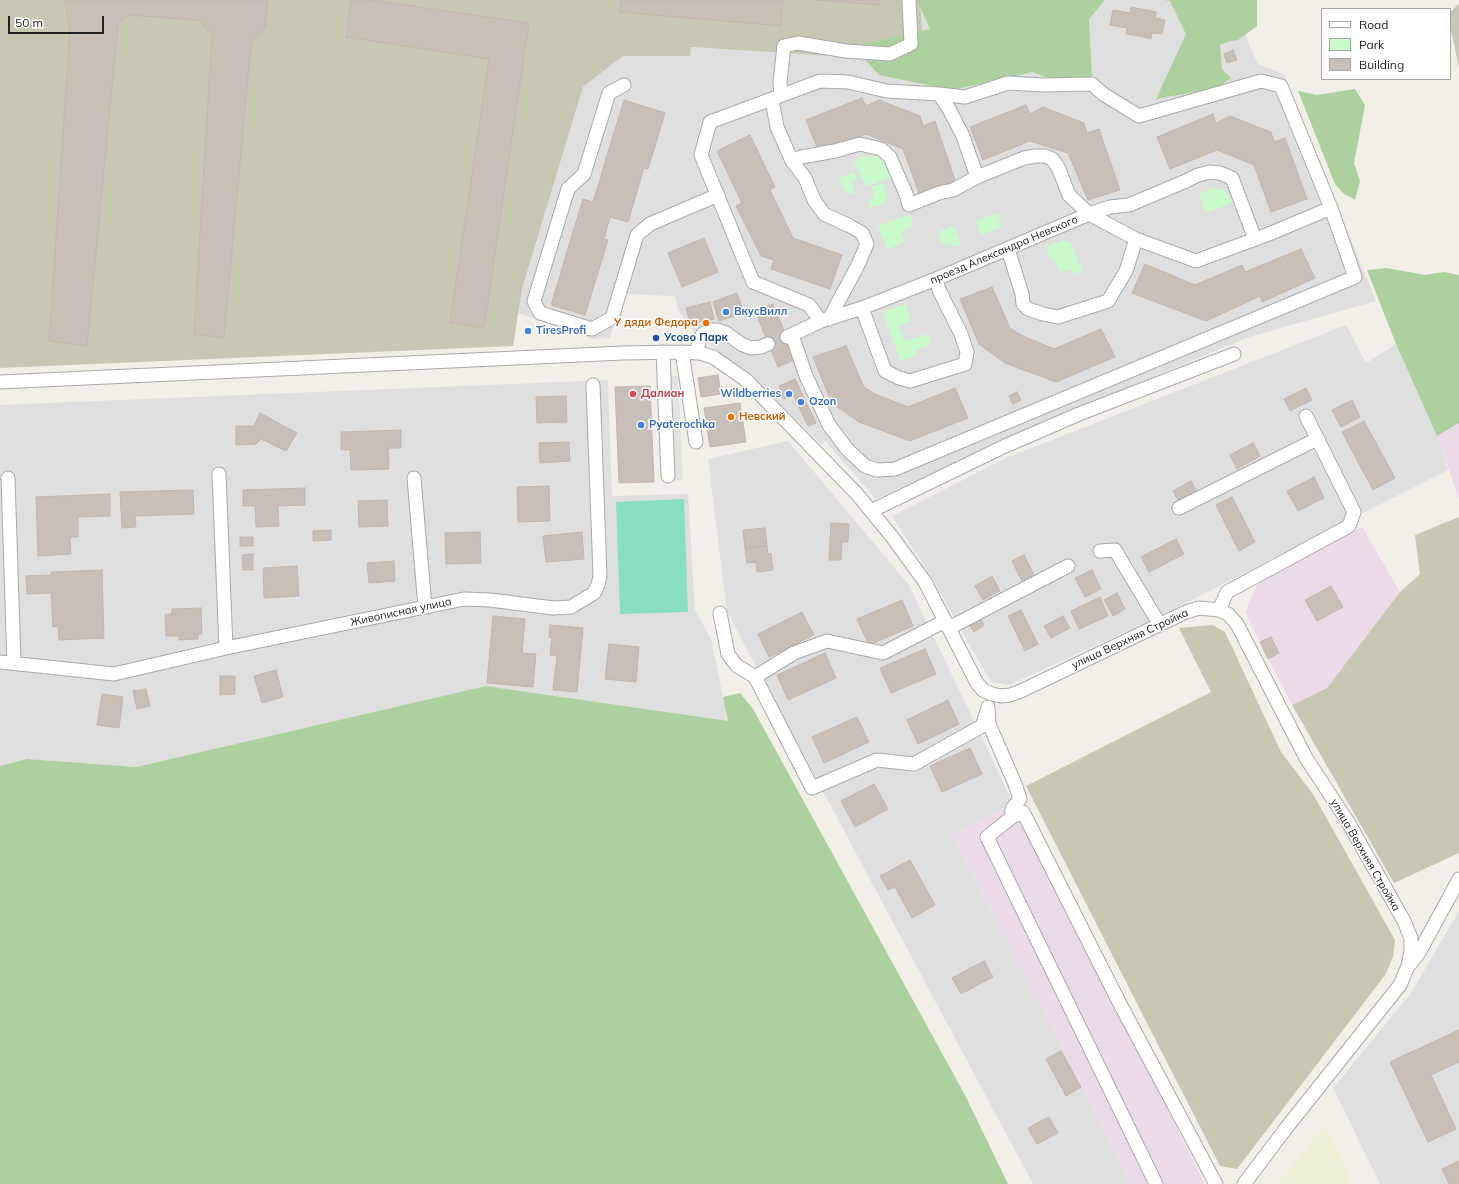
<!DOCTYPE html>
<meta charset="utf-8">
<style>
body{margin:0}
#map{position:relative;width:1459px;height:1184px;overflow:hidden;background:#f2efe9;font-family:Mulish,sans-serif}
canvas{display:block}
.legend{position:absolute;left:1321px;top:8px;width:130px;height:72px;box-sizing:border-box;background:#fff;border:1px solid #a7a7a7;margin:0;padding:5px 7px;list-style:none;font-size:12px;color:#222}
.legend li{display:flex;align-items:center;gap:8px;height:20px}
.legend b{width:20px;border:1px solid #a7a7a7}
.scale{position:absolute;left:8px;top:16px;width:96px;height:18px;box-sizing:border-box;border:2px solid #222;border-top:0;padding-left:5px;font-size:12px;line-height:14px;white-space:nowrap;color:#222;-webkit-text-stroke:3px #fff;paint-order:stroke}
</style>
<div id="map">
<canvas width="1459" height="1184"></canvas>
<ul class="legend">
<li><b style="height:5px;background:#fff"></b>Road</li>
<li><b style="height:11px;background:#c8facc"></b>Park</li>
<li><b style="height:11px;background:#c7bfb8"></b>Building</li>
</ul>
<div class="scale">50 m</div>
</div>
<script>
const ctx = document.querySelector('canvas').getContext('2d');
ctx.lineJoin = 'round';
function paint(path, color) { ctx.fillStyle = color; ctx.fill(path, 'evenodd'); }
const toPath = rows => new Path2D(rows.map(r => 'M' + r).join(''));
function trace(path, color, width, dash) { ctx.strokeStyle = color; ctx.lineWidth = width; ctx.lineCap = dash ? 'butt' : 'round'; ctx.setLineDash(dash || []); ctx.stroke(path); }
function label(font, color, halo, rows, align = 'center') {
  ctx.font = font + ' Mulish,sans-serif'; ctx.lineWidth = 3; ctx.setLineDash([]); ctx.textBaseline = 'middle'; ctx.strokeStyle = halo; ctx.fillStyle = color; for (const [text, x, y, turn = 0] of rows) {
    ctx.save(); ctx.translate(x, y); ctx.rotate((+turn || 0) * Math.PI / 180); ctx.textAlign = isNaN(turn) ? turn : align; if (halo) ctx.strokeText(text, 0, 0); ctx.fillText(text, 0, 0); ctx.restore();
  }
}
paint(toPath([
 [920,0,1229,0,1258,64,1284,74,1376,301,1249,337,1054,418,876,499,825,441,822,445,749,375,695,333,678,310,675,296,623,294,610,338,592,339,518,313,522,289,583,87,623,56,689,56,690,47,924,62],
 [1346,325,1366,363,1396,344,1437,436,1448,470,1156,618,1009,685,991,682,930,575,892,516,1006,458],
 [608,380,612,496,688,494,695,610,711,639,728,722,486,686,136,767,27,759,0,766,0,405],
 [788,441,909,585,1013,803,953,835,1132,1184,1033,1184,727,612,708,459],
 [1459,911,1459,1184,1380,1184,1333,1088,1411,993]
]), '#e0dfdf');
paint(toPath([
 [1459,423,1459,499,1437,436],
 [1362,527,1400,592,1327,688,1292,705,1245,612,1261,577],
 [1013,803,1205,1184,1132,1184,953,835]
]), '#ebdbe8');
paint(toPath([
 [0,0,920,0,924,62,691,47,690,56,623,56,583,87,522,289,513,346,0,368],
 [1459,4,1459,68,1450,25,1450,12],
 [1459,517,1459,853,1394,883,1292,705,1327,688,1400,592,1420,574,1415,535],
 [1213,625,1225,632,1281,752,1313,794,1395,940,1393,957,1385,975,1237,1169,1220,1166,1026,786,1211,692,1179,628]
]), '#c7c7b4');
paint(toPath([
 [1325,1125,1352,1184,1278,1184]
]), '#eef0d5');
paint(toPath([
 [917,0,1105,0,1089,19,1092,77,1065,85,1033,72,952,90,879,75,853,46,930,29],
 [1164,0,1257,0,1257,26,1238,40,1231,41,1220,45,1222,69,1231,78,1217,88,1156,99,1186,34,1170,1],
 [1355,89,1365,105,1354,163,1360,181,1355,200,1343,193,1335,184,1298,91,1317,95],
 [1386,268,1425,275,1444,272,1459,275,1459,423,1437,436,1396,344,1367,270],
 [486,686,728,721,723,697,740,693,753,709,965,1095,1008,1184,0,1184,0,766,27,759,136,767]
]), '#add19e');
paint(toPath([
 [878,156,885,161,889,167,891,177,866,187,854,161,862,157],
 [854,172,857,180,851,182,855,194,845,192,839,178],
 [883,183,887,197,885,203,871,208,868,200,874,197,872,187],
 [1213,188,1220,189,1226,192,1233,202,1206,213,1199,194],
 [997,213,1002,227,981,235,976,221],
 [910,214,914,226,901,232,905,242,887,249,878,226],
 [954,226,961,244,952,247,950,243,942,245,938,232],
 [1063,240,1071,243,1082,271,1074,274,1070,269,1060,273,1054,259,1051,260,1046,247],
 [905,304,911,321,898,326,904,341,928,334,931,345,915,351,917,355,900,361,883,312]
]), '#c8facc');
paint(toPath([
 [684,499,688,612,620,614,616,502]
]), '#88e0be');
paint(toPath([
 [668,376,678,376,683,480,673,481]
]), '#e2e2e2');
const building = toPath([
 [65,0,268,0,265,28,251,43,224,338,194,334,212,35,199,20,128,15,118,25,87,346,49,341,70,30,65,0],
 [351,0,372,0,529,23,484,328,450,323,489,59,346,37,351,0],
 [621,0,783,0,781,26,620,12,621,0],
 [817,0,879,0,879,5,817,0],
 [1131,7,1156,12,1155,18,1165,20,1162,34,1152,33,1151,39,1139,36,1126,34,1127,28,1110,25,1113,10,1130,13,1131,7],
 [1233,50,1237,60,1227,63,1224,54,1233,50],
 [862,98,866,106,879,100,920,116,923,126,935,121,956,183,920,196,903,149,866,134,819,152,806,120,862,98],
 [624,100,665,113,648,169,644,168,628,222,610,217,604,239,608,240,585,315,551,305,583,199,593,202,624,100],
 [1026,105,1030,114,1043,107,1084,123,1087,133,1099,129,1120,190,1088,200,1068,153,1030,141,983,160,970,127,1026,105],
 [1213,114,1216,123,1230,116,1271,132,1274,142,1285,138,1307,199,1271,212,1254,165,1217,150,1170,169,1157,137,1213,114],
 [750,135,775,187,770,190,793,238,842,255,830,289,771,269,774,260,761,256,736,206,742,203,717,151,750,135],
 [704,238,718,272,682,287,668,253,704,238],
 [1301,249,1315,278,1262,302,1260,296,1206,321,1132,293,1145,264,1195,285,1242,265,1245,272,1301,249],
 [992,287,1010,328,1021,335,1054,349,1101,329,1115,357,1056,382,1005,363,979,344,960,299,992,287],
 [737,293,744,313,719,321,713,302,737,293],
 [710,302,714,319,690,324,686,308,710,302],
 [773,304,796,359,778,367,755,311,773,304],
 [846,346,864,387,875,394,908,407,955,388,968,418,910,441,859,422,832,403,813,357,846,346],
 [718,375,721,394,701,397,698,378,718,375],
 [795,379,816,423,808,426,793,394,784,399,779,386,795,379],
 [650,386,654,482,619,483,615,387,650,386],
 [1306,388,1312,400,1290,411,1284,399,1306,388],
 [1017,392,1021,400,1013,404,1009,396,1017,392],
 [566,396,567,422,537,423,536,397,566,396],
 [1352,400,1360,417,1341,427,1332,410,1352,400],
 [740,403,746,442,710,447,704,408,740,403],
 [260,413,297,433,286,451,261,439,256,444,236,445,236,426,254,426,260,413],
 [1364,421,1395,478,1373,490,1342,432,1364,421],
 [401,430,401,448,388,448,389,469,351,470,350,450,341,450,341,432,401,430],
 [569,442,570,461,540,463,539,443,569,442],
 [1253,443,1260,456,1237,469,1230,455,1253,443],
 [1314,477,1324,498,1298,511,1287,491,1314,477],
 [1191,481,1197,492,1179,502,1173,491,1191,481],
 [549,486,550,521,518,522,517,487,549,486],
 [305,488,305,505,278,506,279,526,256,527,255,506,243,506,243,490,305,488],
 [193,490,194,514,135,516,136,527,122,528,120,492,193,490],
 [110,494,110,516,78,517,78,537,70,537,71,554,38,556,36,497,110,494],
 [1232,497,1255,542,1239,551,1216,505,1232,497],
 [387,500,388,526,359,527,358,501,387,500],
 [831,523,849,524,848,542,842,542,841,560,829,560,831,523],
 [765,528,767,546,745,548,743,530,765,528],
 [331,530,331,540,313,541,313,531,331,530],
 [480,532,481,563,446,564,445,533,480,532],
 [582,532,584,559,546,562,543,536,582,532],
 [240,537,253,537,253,546,240,546,240,537],
 [1176,539,1184,554,1149,572,1141,557,1176,539],
 [767,546,768,554,771,553,773,570,757,572,756,562,747,563,745,548,767,546],
 [253,554,253,570,243,570,242,555,253,554],
 [1024,555,1035,577,1023,583,1012,561,1024,555],
 [394,561,395,581,369,583,367,563,394,561],
 [297,566,299,596,264,598,263,568,297,566],
 [102,570,104,638,59,640,58,626,53,627,51,593,27,594,26,576,51,575,51,572,102,570],
 [1092,570,1101,589,1085,597,1075,578,1092,570],
 [992,576,1000,591,983,600,975,586,992,576],
 [1331,586,1343,607,1317,621,1305,600,1331,586],
 [1117,593,1125,609,1113,616,1104,600,1117,593],
 [1100,597,1108,616,1079,629,1071,611,1100,597],
 [902,600,913,626,869,645,857,619,902,600],
 [201,608,202,634,198,634,198,639,179,640,179,636,166,636,165,614,172,614,172,609,201,608],
 [1021,610,1038,644,1025,651,1008,616,1021,610],
 [802,612,814,635,769,657,758,634,802,612],
 [493,616,525,619,522,653,536,654,533,687,487,683,493,616],
 [979,616,984,625,974,632,968,623,979,616],
 [1063,616,1070,628,1051,638,1044,626,1063,616],
 [550,625,583,628,577,692,553,690,557,656,550,655,552,638,549,637,550,625],
 [1271,637,1279,653,1268,659,1260,642,1271,637],
 [609,644,639,647,636,682,605,679,609,644],
 [925,649,936,674,891,693,880,668,925,649],
 [825,653,836,678,788,700,777,675,825,653],
 [276,670,283,697,262,703,254,676,276,670],
 [220,676,235,676,235,694,220,695,220,676],
 [146,689,150,706,137,709,133,691,146,689],
 [102,694,123,697,119,728,97,725,102,694],
 [948,700,959,724,918,744,907,720,948,700],
 [857,717,869,742,824,763,812,737,857,717],
 [970,748,982,774,942,792,930,766,970,748],
 [874,784,888,809,855,827,841,801,874,784],
 [910,860,935,905,912,918,895,887,888,890,880,876,910,860],
 [984,961,993,977,961,994,952,978,984,961],
 [1459,1030,1459,1062,1431,1075,1456,1129,1428,1142,1390,1062,1459,1030],
 [1061,1051,1081,1087,1066,1096,1046,1059,1061,1051],
 [1049,1117,1058,1133,1037,1144,1028,1128,1049,1117],
 [1459,1161,1459,1184,1449,1184,1442,1169,1459,1161]
]);
paint(building, '#c7bfb8');
trace(building, '#c4b6ab', 1);
trace(toPath([
 [768,344,787,337]
]), '#c8c6c1', 13, [13, 6]);
const minor = toPath([
 [624,85,609,93,584,174,568,189,534,301,540,313,592,329,612,318,637,235,650,224,718,195],
 [939,94,949,109,963,136,977,177],
 [781,95,780,82,784,46,798,43,846,51,890,54,911,44,909,0],
 [772,100,777,127,792,161,801,157,835,151,860,144,881,149,890,157,906,194,909,205,939,193,953,190,977,177,1024,158,1035,156,1045,156,1052,159,1058,167,1069,195,1089,214,1110,207,1129,205,1186,181,1198,175,1210,172,1220,173,1232,178,1255,239],
 [792,161,805,178,814,200,824,214,850,226,862,233,867,244,857,267,829,319],
 [1008,249,1022,294,1023,304,1028,309,1043,314,1058,317,1108,301,1126,271,1136,239],
 [862,308,885,371,899,378,910,381,965,364,967,352,961,334,939,290,936,279],
 [792,335,806,376,829,425,847,449,865,466,877,470,895,469,1355,277,1331,208,1281,86,1261,81,1139,116,1103,94,1092,84,1044,85,1008,83,965,97,939,94,887,91,848,82,820,81,710,122,701,155,753,282,809,305,821,321],
 [787,337,821,321,862,308,936,279,1089,214,1136,239,1196,261,1269,234,1331,208],
 [663,352,668,476],
 [682,352,696,442],
 [696,353,700,338,704,333,710,330,718,330,726,333,741,344,751,348,761,347,768,344],
 [0,382,623,353,682,352,700,353,713,357,746,380,857,494,893,538,925,582,977,683,983,690,992,694,1001,696,1010,695,1021,691,1186,612,1199,608,1219,610,1228,614,1237,624,1306,758,1348,822,1404,921,1411,938,1411,951,1408,966,1400,985,1287,1127,1244,1184],
 [219,474,226,648],
 [8,478,14,663],
 [414,478,425,607],
 [1179,508,1317,439],
 [871,511,1005,446,1079,414,1234,354],
 [1100,551,1115,550,1160,625],
 [1219,610,1227,592,1349,526,1354,512,1306,416],
 [720,613,728,654,736,665,755,677,812,788,877,760,914,764,982,726,987,711],
 [949,628,1068,566],
 [0,662,114,674,226,648,464,599,490,600,553,608,571,607,594,593,598,585,600,576,593,385],
 [755,677,794,653,827,641,883,653,945,621],
 [988,707,989,724,1015,784,1020,799,1012,809,1012,817,1023,812,1119,1002,1216,1184],
 [1012,817,987,837,1156,1184],
 [1411,963,1420,951,1459,879]
]);
trace(minor, '#a9a9a9', 15);
trace(minor, '#fff', 13);
for (const [x, y, r, color] of [
 [726,312,4,"#3f7fe0"],
 [706,323,4,"#e8710a"],
 [528,331,4,"#3f7fe0"],
 [656,338,4,"#1a4fb4"],
 [633,394,4,"#e0444e"],
 [789,394,4,"#3f7fe0"],
 [801,402,4,"#3f7fe0"],
 [731,417,4,"#e8710a"],
 [641,425,4,"#3f7fe0"]
]) { const dot = new Path2D(); dot.arc(x, y, r, 0, 2 * Math.PI); ctx.fillStyle = color; ctx.fill(dot); trace(dot, '#fff', 1.5); }
label('11px', '#222', '#fff', [
 ["проезд Александра Невского",1004,250,-23],
 ["Живописная улица",401,612,-12],
 ["улица Верхняя Стройка",1130,639,-25],
 ["улица Верхняя Стройка",1365,855,60]
]);
label('bold 11px', '#366cbe', '#fff', [
 ["ВкусВилл",734,312],
 ["TiresProfi",536,331],
 ["Wildberries",781,394,"right"],
 ["Ozon",809,402],
 ["Pyaterochka",649,425]
], 'left');
label('bold 11px', '#c56008', '#fff', [
 ["У дяди Федора",698,323],
 ["Невский",739,417,"left"]
], 'right');
label('bold 11px', '#164399', '#fff', [
 ["Усово Парк",664,338]
], 'left');
label('bold 11px', '#be3a42', '#fff', [
 ["Далиан",641,394]
], 'left');
</script>
